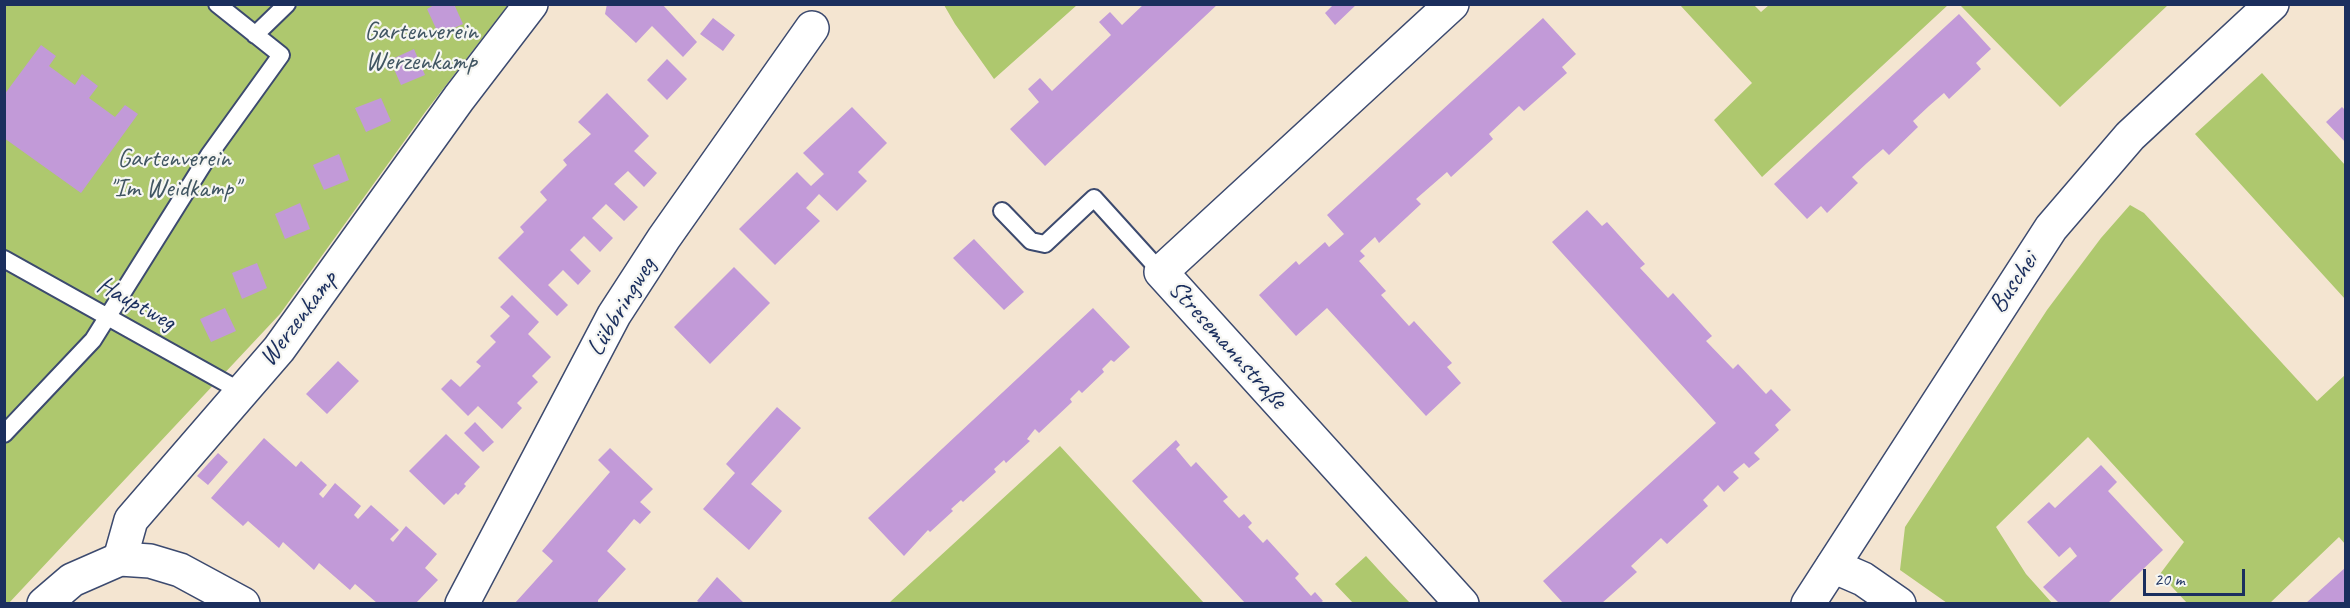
<!DOCTYPE html>
<meta charset="utf-8">
<style>
body{margin:0}
#map{position:relative;width:2350px;height:608px;overflow:hidden;background:#f4e5d1;font-family:Caveat,sans-serif}
canvas{display:block}
.frame{position:absolute;inset:0;border:6px solid #1b2f5e;pointer-events:none}
.scale{position:absolute;left:2143px;top:569px;width:102px;height:27px;box-sizing:border-box;border:3px solid #1b2f5e;border-top:0;padding-left:8px;font-size:18px;line-height:21px;white-space:nowrap;color:#1b2f5e;-webkit-text-stroke:4px #f6f6f2;paint-order:stroke}
</style>
<div id="map">
<canvas width="2350" height="608"></canvas>
<div class="frame"></div>
<div class="scale">20 m</div>
</div>
<script>
const ctx = document.querySelector('canvas').getContext('2d');
ctx.lineJoin = 'round';
function paint(path, color) { ctx.fillStyle = color; ctx.fill(path, 'evenodd'); }
const toPath = rows => new Path2D(rows.map(r => 'M' + r).join(''));
function trace(path, color, width, dash) { ctx.strokeStyle = color; ctx.lineWidth = width; ctx.lineCap = dash ? 'butt' : 'round'; ctx.setLineDash(dash || []); ctx.stroke(path); }
function label(font, color, halo, rows, align = 'center') {
  ctx.font = font + ' Caveat,sans-serif'; ctx.lineWidth = 4.5; ctx.setLineDash([]); ctx.textBaseline = 'middle'; ctx.strokeStyle = halo; ctx.fillStyle = color; for (const [text, x, y, turn = 0] of rows) {
    ctx.save(); ctx.translate(x, y); ctx.rotate((+turn || 0) * Math.PI / 180); ctx.textAlign = isNaN(turn) ? turn : align; if (halo) ctx.strokeText(text, 0, 0); ctx.fillText(text, 0, 0); ctx.restore();
  }
}
paint(toPath([
 [4,5,508,5,426,111,280,314,8,604,4,603],
 [944,5,1077,5,994,79,955,24],
 [1769,5,1947,4,1948,5,1762,177,1714,120,1752,83,1680,5,1754,5,1761,12],
 [1960,5,2168,5,2060,107],
 [2262,73,2345,165,2345,299,2195,134],
 [2130,205,2144,213,2317,401,2345,375,2345,544,2339,537,2270,603,2187,603,2160,574,2184,542,2088,437,1996,527,2026,574,2052,603,1947,603,1900,570,1905,527,2047,310,2101,238],
 [1060,446,1204,603,891,603,890,602],
 [1366,556,1388,580,1410,603,1353,603,1335,584]
]), '#aec86e');
paint(toPath([
 [436,4,454,4,463,24,439,35,427,9],
 [607,4,662,4,697,42,683,57,652,26,636,43,605,14],
 [1144,4,1218,4,1045,166,1010,129,1039,102,1028,89,1040,78,1052,91,1111,35,1099,22,1110,12,1122,25],
 [1334,4,1357,4,1335,25,1325,13],
 [1959,14,1991,49,1976,63,1981,69,1949,99,1944,93,1929,106,1913,121,1918,127,1889,155,1883,149,1867,163,1852,177,1858,183,1827,213,1821,206,1807,219,1774,184],
 [713,18,735,35,723,51,700,34],
 [1543,18,1576,54,1562,67,1567,73,1524,111,1519,106,1489,134,1493,139,1451,177,1447,172,1416,199,1421,204,1379,243,1375,237,1360,251,1365,256,1359,261,1386,291,1381,295,1409,326,1414,321,1452,363,1447,367,1461,383,1426,416,1327,308,1296,336,1259,295,1296,261,1299,265,1325,242,1329,247,1344,234,1327,215],
 [41,45,56,56,49,66,75,85,82,74,98,86,89,98,115,117,125,105,138,114,81,193,4,138,4,95],
 [414,49,425,75,401,85,390,60],
 [667,59,687,79,667,100,647,80],
 [607,93,649,136,634,151,657,173,644,187,628,171,614,184,638,207,624,221,606,204,592,218,613,238,600,252,584,236,570,250,591,271,578,285,563,270,548,285,568,305,557,316,498,258,524,232,520,227,547,200,540,192,567,165,563,160,591,134,578,122],
 [381,98,391,121,366,132,355,108],
 [852,107,887,143,858,172,867,181,837,211,819,194,806,208,820,221,775,265,739,229,797,172,811,186,824,174,803,153],
 [2342,107,2346,111,2346,143,2326,122],
 [339,154,349,180,324,190,313,165],
 [300,203,310,229,285,239,275,214],
 [1587,210,1602,226,1607,222,1645,264,1640,268,1668,298,1673,293,1712,336,1706,341,1733,369,1738,364,1766,394,1771,389,1791,410,1775,425,1779,430,1754,453,1760,459,1749,468,1744,463,1733,472,1739,478,1724,492,1718,485,1703,500,1708,506,1667,544,1661,538,1631,566,1637,572,1602,603,1563,603,1543,581,1716,423,1552,242],
 [974,239,1024,292,1004,310,953,258],
 [257,263,267,288,242,299,232,273],
 [734,267,770,303,710,364,674,327],
 [512,295,539,322,528,334,551,357,532,376,538,382,517,403,522,408,502,429,478,406,468,416,441,389,451,379,460,387,481,366,476,362,496,342,490,336,510,316,500,307],
 [225,308,236,331,211,342,200,319],
 [1093,308,1130,347,1114,362,1111,360,1102,369,1104,372,1082,393,1079,390,1070,399,1072,402,1039,433,1035,429,1027,439,1030,441,1006,463,1004,460,994,469,996,472,963,502,961,500,951,509,953,511,930,532,928,530,904,556,868,518],
 [338,361,359,381,327,414,306,394],
 [777,407,801,428,751,484,782,511,749,550,703,509,735,473,726,464],
 [475,422,494,442,483,452,464,433],
 [446,434,480,467,464,484,466,486,458,495,456,493,444,505,409,471],
 [264,438,296,467,301,461,327,485,319,494,323,498,335,483,361,506,354,515,358,519,371,505,399,530,390,539,393,542,406,526,437,554,425,568,438,580,416,603,377,603,355,584,350,590,319,563,314,570,283,542,279,548,248,521,243,526,211,498],
 [1176,440,1180,445,1176,449,1191,467,1196,462,1228,497,1223,501,1239,518,1244,514,1252,523,1248,527,1263,543,1267,539,1299,574,1295,578,1311,596,1315,592,1323,601,1320,603,1245,603,1132,481],
 [610,448,653,489,640,502,651,512,640,524,634,519,607,551,626,569,598,600,598,603,515,603,553,561,542,551,610,472,598,460],
 [218,453,228,462,208,485,197,476],
 [2101,465,2117,482,2108,491,2163,550,2108,603,2059,603,2043,587,2077,556,2070,547,2059,557,2027,522,2049,502,2055,508],
 [2346,567,2346,603,2306,603],
 [717,577,744,603,700,603,697,601]
]), '#c29ad8');
const service = toPath([
 [255,35,287,4],
 [1002,211,1031,241,1045,244,1094,198,1161,272],
 [4,259,242,392],
 [4,434,93,340,209,155,281,55,217,4]
]);
const minor = toPath([
 [1452,4,1161,272,1462,604],
 [120,559,131,520,279,349,459,98,531,4],
 [1833,566,1863,579,1899,604],
 [462,604,614,315,664,238,812,28]
]);
const tertiary = toPath([
 [44,604,72,580,120,559,150,561,180,570,243,604],
 [1808,604,2051,228,2130,136,2272,4]
]);
trace(service, '#3c4a6f', 20);
trace(minor, '#3c4a6f', 36);
trace(tertiary, '#3c4a6f', 36);
trace(service, '#fff', 16);
trace(minor, '#fff', 33);
trace(tertiary, '#fff', 33);
label('26px', '#405562', '#f6f6f2', [
 ["Gartenverein",421,32],
 ["Werzenkamp",421,62],
 ["Gartenverein",174,159],
 ["\"Im Weidkamp\"",174,189]
]);
label('26px', '#1b2f5e', '#f6f6f2', [
 ["Buschei",2014,283,-56],
 ["Hauptweg",136,304,29],
 ["Lübbringweg",622,307,-59],
 ["Werzenkamp",299,319,-53],
 ["Stresemannstraße",1227,345,48]
]);
</script>
